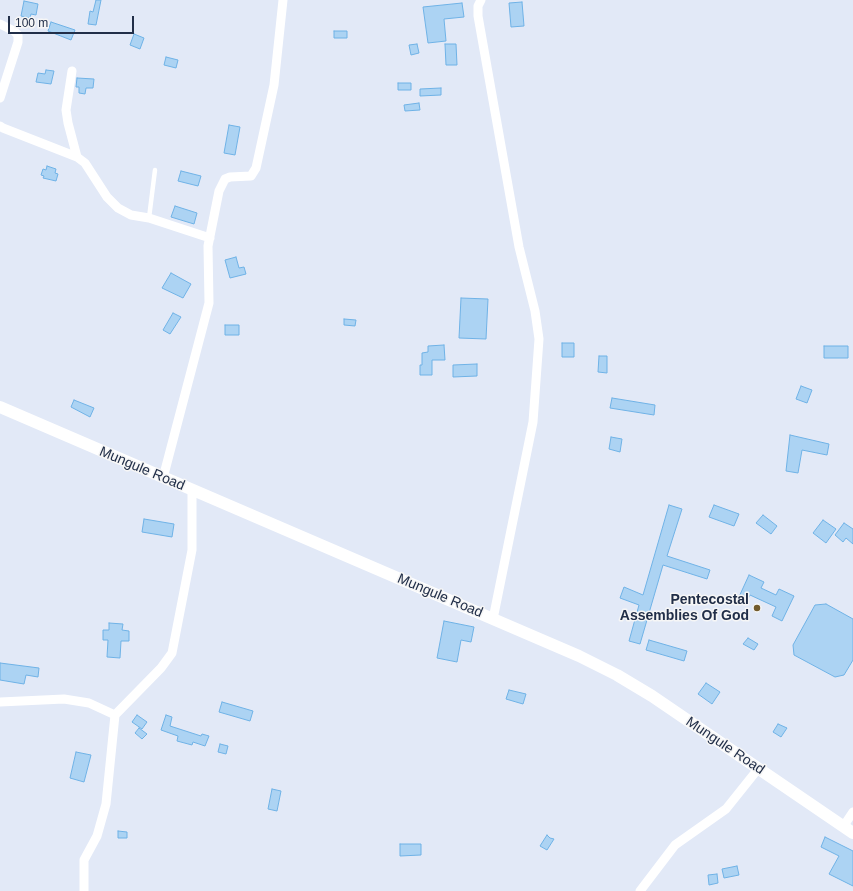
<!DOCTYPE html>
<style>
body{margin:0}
#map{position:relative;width:853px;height:891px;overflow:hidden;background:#e2e9f7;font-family:Helvetica,sans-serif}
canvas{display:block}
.scale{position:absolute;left:8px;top:16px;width:126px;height:18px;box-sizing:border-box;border:2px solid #212e48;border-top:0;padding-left:5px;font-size:12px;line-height:14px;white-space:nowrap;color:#212e48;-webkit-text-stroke:3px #f6f6f6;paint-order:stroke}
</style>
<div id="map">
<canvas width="853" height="891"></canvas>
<div class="scale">100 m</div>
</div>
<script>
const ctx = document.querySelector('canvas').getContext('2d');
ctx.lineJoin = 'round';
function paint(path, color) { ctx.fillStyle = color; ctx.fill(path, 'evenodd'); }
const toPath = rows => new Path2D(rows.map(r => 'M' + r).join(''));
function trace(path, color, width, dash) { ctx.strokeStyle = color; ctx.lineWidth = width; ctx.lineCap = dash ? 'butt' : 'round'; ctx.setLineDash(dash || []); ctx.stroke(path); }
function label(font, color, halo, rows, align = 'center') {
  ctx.font = font + ' Helvetica,sans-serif'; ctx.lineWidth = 3; ctx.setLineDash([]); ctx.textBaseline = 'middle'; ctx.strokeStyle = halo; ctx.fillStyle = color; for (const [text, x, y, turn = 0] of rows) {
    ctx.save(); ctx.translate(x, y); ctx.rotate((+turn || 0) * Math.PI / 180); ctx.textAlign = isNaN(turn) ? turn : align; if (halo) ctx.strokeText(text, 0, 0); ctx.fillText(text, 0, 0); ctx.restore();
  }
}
const building = toPath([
 [96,0,101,0,96,25,88,24,90,11,93,12,96,0],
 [24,1,38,4,36,15,31,14,30,18,21,16,24,1],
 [522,2,524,26,511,27,509,3,522,2],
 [462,3,464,17,444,19,446,41,428,43,423,7,462,3],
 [51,22,75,30,71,40,48,31,51,22],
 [334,31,347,31,347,38,334,38,334,31],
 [134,34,144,38,140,49,130,45,134,34],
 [417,44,419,53,411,55,409,45,417,44],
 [445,44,456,44,457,65,446,65,445,44],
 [166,57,178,60,176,68,164,65,166,57],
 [46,70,54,71,51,84,36,82,38,73,45,74,46,70],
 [77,78,94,79,93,88,86,88,85,94,79,93,79,87,76,87,77,78],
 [398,83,411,83,411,90,398,90,398,83],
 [441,88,441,95,420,96,420,89,441,88],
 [419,103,420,110,405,111,404,105,419,103],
 [229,125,240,127,235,155,224,153,229,125],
 [47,166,56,169,55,173,58,174,56,181,43,178,44,176,41,175,43,169,46,170,47,166],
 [181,171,201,176,198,186,178,181,181,171],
 [175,206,197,213,194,224,171,217,175,206],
 [236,257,239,268,244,267,246,274,230,278,225,260,236,257],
 [171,273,191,284,183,298,162,288,171,273],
 [461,298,488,299,486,339,459,338,461,298],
 [173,313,181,317,170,334,163,330,173,313],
 [344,319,356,320,355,326,344,325,344,319],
 [225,325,239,325,239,335,225,335,225,325],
 [562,343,574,343,574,357,562,357,562,343],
 [444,345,445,360,432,360,432,375,420,375,420,365,422,365,422,353,428,352,428,346,444,345],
 [824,346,848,346,848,358,824,358,824,346],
 [599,356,607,356,607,373,598,372,599,356],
 [477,364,477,376,453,377,453,365,477,364],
 [801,386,812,390,807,403,796,399,801,386],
 [612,398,655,405,654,415,610,408,612,398],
 [74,400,94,408,90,417,71,407,74,400],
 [790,435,829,444,827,455,802,450,798,473,786,471,790,435],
 [611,437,622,439,620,452,609,449,611,437],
 [669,505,682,509,667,556,710,570,707,579,663,565,640,644,629,641,639,605,620,598,624,587,643,595,669,505],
 [714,505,739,514,734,526,709,517,714,505],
 [763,515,777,526,771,534,756,523,763,515],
 [144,519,174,524,172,537,142,532,144,519],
 [823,520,836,529,826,543,813,533,823,520],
 [844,523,853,529,853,544,846,538,843,542,835,535,844,523],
 [749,575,764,582,761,588,776,595,779,589,794,596,782,621,772,616,776,607,750,595,746,603,738,599,749,575],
 [826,604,853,619,853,660,844,675,835,677,794,655,793,645,815,605,826,604],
 [444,621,474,627,471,642,461,640,457,662,437,658,444,621],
 [109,623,123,624,122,630,129,631,129,641,121,641,120,658,107,657,108,640,103,640,103,630,109,630,109,623],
 [748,638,758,644,754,650,743,644,748,638],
 [649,640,687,651,684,661,646,650,649,640],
 [0,663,39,668,38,677,26,675,24,684,0,680,0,663],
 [706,683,720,692,712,704,698,694,706,683],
 [509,690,526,694,523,704,506,699,509,690],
 [222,702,253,711,250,721,219,712,222,702],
 [137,715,147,722,142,729,132,722,137,715],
 [166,715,172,717,170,726,201,736,202,734,209,736,205,746,193,742,192,745,177,741,178,736,161,730,166,715],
 [778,724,787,728,781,737,773,732,778,724],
 [139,728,147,734,142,739,135,733,139,728],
 [220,744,228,746,226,754,218,752,220,744],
 [76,752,91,755,84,782,70,778,76,752],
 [272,789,281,791,277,811,268,809,272,789],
 [118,831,127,832,127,838,118,838,118,831],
 [547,835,550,838,554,839,547,850,540,846,547,835],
 [825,837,853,851,853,886,829,874,839,856,821,847,825,837],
 [400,844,421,844,421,855,400,856,400,844],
 [737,866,739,875,724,878,722,869,737,866],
 [717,874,718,883,709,885,708,875,717,874]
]);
paint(building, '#acd3f3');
trace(building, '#6fb2e6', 1);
trace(toPath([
 [149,218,155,170]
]), '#fff', 4.5);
trace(toPath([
 [481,0,478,6,478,16,519,247,535,311,539,339,533,422,493,619],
 [0,24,14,31,18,35,18,42,0,98],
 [72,71,66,110,68,123,77,157],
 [0,126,3,128,77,157,85,163,107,197,118,208,131,215,149,218,210,238],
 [163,478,209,303,208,246,219,191,225,179,230,177,251,176,256,168,274,85,283,0],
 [0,702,64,699,89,703,115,715],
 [843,827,853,812],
 [84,891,84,860,97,836,106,804,115,715,161,668,172,653,192,550,192,490],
 [640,891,675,845,726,809,758,769]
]), '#fff', 9);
trace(toPath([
 [0,407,579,656,617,675,652,696,853,833]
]), '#fff', 12);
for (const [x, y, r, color] of [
 [757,608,4,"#725a2b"]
]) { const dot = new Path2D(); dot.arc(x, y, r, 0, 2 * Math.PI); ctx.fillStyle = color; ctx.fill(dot); trace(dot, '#f6f6f6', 1.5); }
label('14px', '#212e48', '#f6f6f6', [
 ["Mungule Road",142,469,23],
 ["Mungule Road",440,596,23],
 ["Mungule Road",725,746,34]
]);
label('bold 14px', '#212e48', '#f6f6f6', [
 ["Pentecostal",749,600],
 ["Assemblies Of God",749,616]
], 'right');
</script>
